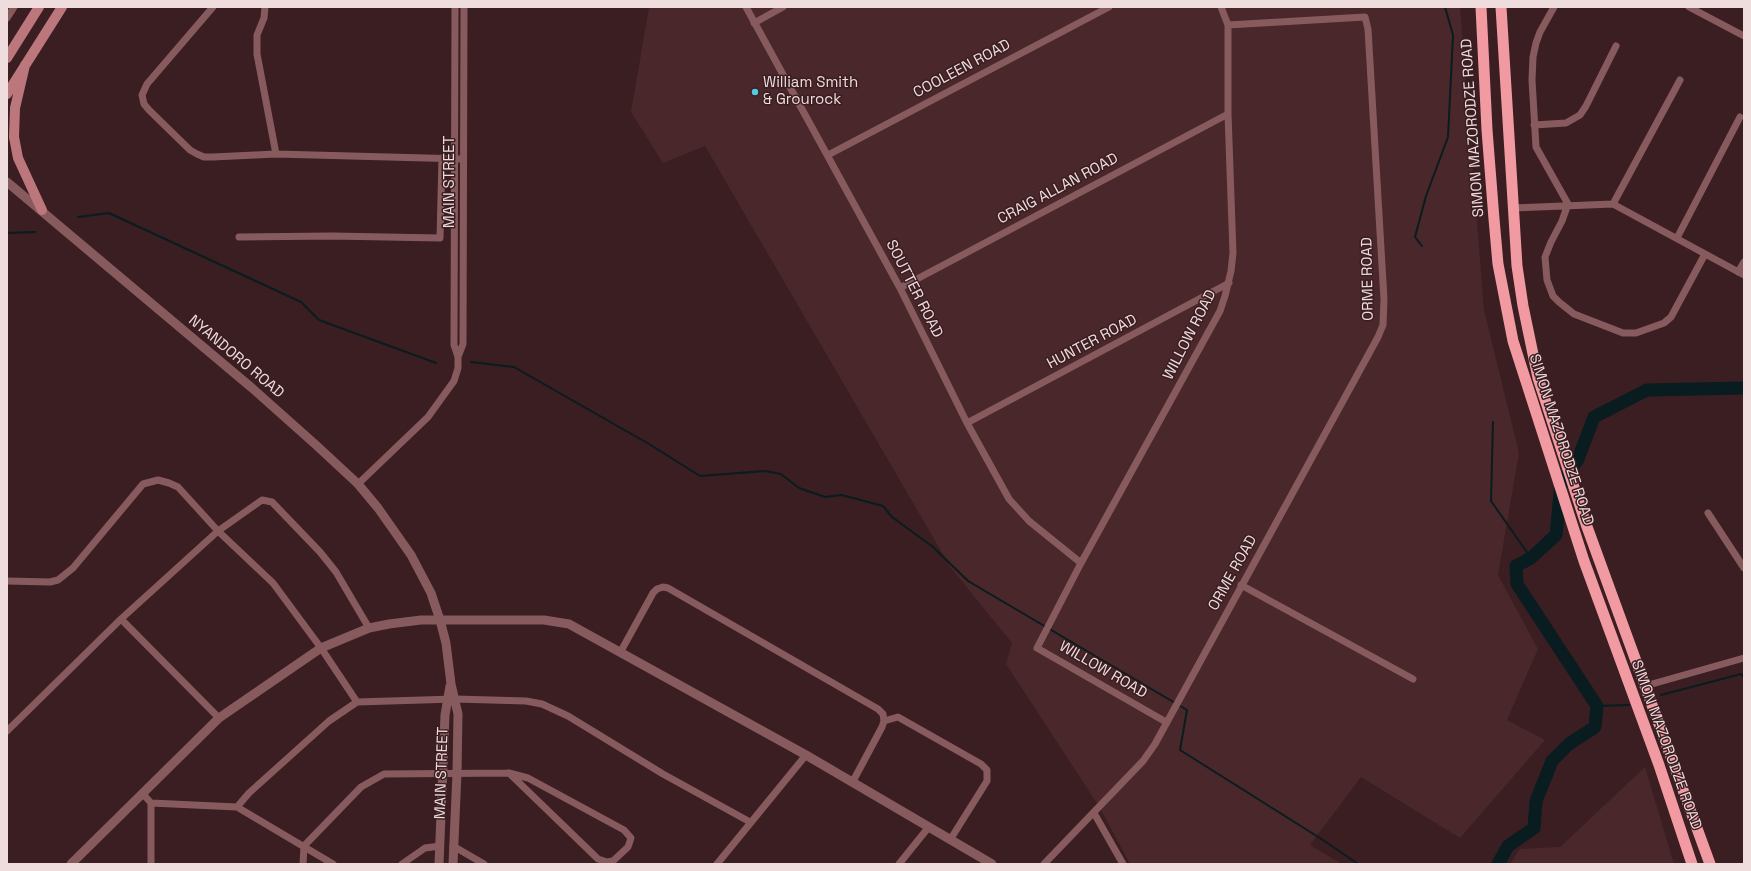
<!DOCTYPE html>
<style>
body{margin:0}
#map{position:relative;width:1751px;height:871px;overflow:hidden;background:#3a1e21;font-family:"Space Grotesk",sans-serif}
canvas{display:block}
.frame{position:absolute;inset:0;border:8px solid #efdcdd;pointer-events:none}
</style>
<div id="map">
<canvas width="1751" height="871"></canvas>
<div class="frame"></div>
</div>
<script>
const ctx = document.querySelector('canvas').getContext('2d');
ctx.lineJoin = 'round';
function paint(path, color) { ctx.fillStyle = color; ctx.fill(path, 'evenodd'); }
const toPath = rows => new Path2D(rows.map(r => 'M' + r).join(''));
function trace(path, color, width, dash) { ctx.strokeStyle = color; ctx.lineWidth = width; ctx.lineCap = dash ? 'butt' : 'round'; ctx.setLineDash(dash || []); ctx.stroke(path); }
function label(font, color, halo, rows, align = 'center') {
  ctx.font = font + ' "Space Grotesk",sans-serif'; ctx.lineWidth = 3; ctx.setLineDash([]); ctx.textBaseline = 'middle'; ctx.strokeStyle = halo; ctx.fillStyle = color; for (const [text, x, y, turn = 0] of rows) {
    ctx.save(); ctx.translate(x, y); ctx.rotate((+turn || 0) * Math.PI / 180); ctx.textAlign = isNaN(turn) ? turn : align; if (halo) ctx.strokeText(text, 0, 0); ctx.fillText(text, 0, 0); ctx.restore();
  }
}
paint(toPath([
 [649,7,1460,7,1484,310,1519,453,1498,575,1538,649,1507,720,1545,740,1460,838,1361,777,1310,845,1342,864,1130,864,1100,808,1006,664,1012,643,951,568,705,146,663,163,631,112],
 [1645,767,1674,864,1510,864,1520,849,1560,847]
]), '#49272a');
trace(toPath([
 [78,217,109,213,301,302,319,320,436,363],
 [7,233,35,232],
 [1422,246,1415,237,1426,196,1448,137,1453,35,1445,7],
 [471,362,514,367,649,444,700,476,765,471,781,474,799,488,825,497,842,495,883,506,892,517,933,547,968,581,1187,710,1180,750,1323,840,1358,864],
 [1493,422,1491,501,1531,558],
 [1661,695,1741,674,1744,677],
 [1597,706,1629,705]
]), '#091c20', 2);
trace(toPath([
 [1498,864,1508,846,1534,828,1536,801,1552,761,1569,744,1595,727,1597,706,1517,584,1516,566,1531,558,1556,535,1561,484,1578,459,1594,417,1647,390,1744,388]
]), '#091c20', 13);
trace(toPath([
 [213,7,147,84,142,95,144,104,149,110,190,150,197,154,204,157,213,157,276,154,463,159],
 [265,7,264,18,257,35,257,54,276,154],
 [746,7,900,288,967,423,1009,499,1029,521,1081,563],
 [1554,7,1540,32,1536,43,1533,57,1532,80,1536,147,1568,204,1562,221,1551,242,1545,257,1547,280,1553,296,1559,302,1574,314,1623,333,1636,333,1664,323,1671,317,1705,254],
 [1689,7,1744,36],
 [7,18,14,7],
 [754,23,783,7],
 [1534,125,1566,123,1580,115,1586,106,1616,46],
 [828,155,1109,7],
 [1613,204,1680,80],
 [1513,208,1613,204,1744,275],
 [239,237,332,236,440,238,442,158],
 [1677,238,1740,117],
 [1738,272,1744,262],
 [900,288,1228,114],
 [458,357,463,344,464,7],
 [967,423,1229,283],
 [358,484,428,417,454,381,458,368,458,357,454,345,455,7],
 [1708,513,1744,568],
 [7,581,50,582,58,580,73,568,143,484,158,480,169,483,178,487,218,531,273,583,321,648,357,702],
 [1241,585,1413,679],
 [121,619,219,718],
 [621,651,653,593,657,589,663,587,668,588,878,709,883,714,884,721,882,727,852,783],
 [1645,686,1744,658],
 [884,721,898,717,981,764,987,770,987,781,950,840],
 [1166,722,1037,648,1081,563,1220,311,1225,296,1231,271,1233,253,1228,114,1228,25,1221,7],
 [7,731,121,619,218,531,262,500,272,502,320,552,336,572,369,628],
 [143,794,151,803,237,807,333,864],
 [151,803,151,864],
 [237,807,249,793,329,721,357,702,455,699,526,701,542,704,568,716,663,774,750,822],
 [1094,813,1123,864],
 [453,846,484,864],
 [303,864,304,846,361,787,384,774,509,773,528,778,624,830,631,838,628,847,613,861,607,862,598,859,509,773],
 [402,864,425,848,440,846],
 [717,864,806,755],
 [899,864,928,828],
 [1044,864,1143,761,1155,744,1378,337,1383,325,1384,299,1368,29,1365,17,1228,25]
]), '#875b5e', 7);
trace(toPath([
 [7,182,252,388,316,445,358,484,378,508,411,555,431,593,440,620,446,643,451,684,458,714,457,773,453,864],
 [71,864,219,718,321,648,369,628,389,624,421,620,544,620,569,624,806,755,992,864],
 [439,864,445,715,450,686]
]), '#875b5e', 9);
trace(toPath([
 [7,58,39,7],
 [25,65,15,108,14,137,18,158,42,210],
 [7,94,62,7]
]), '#bc777c', 10);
trace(toPath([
 [1481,7,1487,130,1494,219,1498,264,1513,341,1584,561,1659,765,1692,864],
 [1501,7,1517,266,1523,306,1538,378,1586,524,1710,864]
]), '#f29aa1', 11);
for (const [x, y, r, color] of [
 [755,92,4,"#56c9e0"]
]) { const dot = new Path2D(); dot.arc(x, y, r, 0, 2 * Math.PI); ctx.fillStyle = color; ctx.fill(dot); trace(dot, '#3a1e21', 1.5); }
label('15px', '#efdcdd', '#3a1e21', [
 ["COOLEEN ROAD",962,69,-28],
 ["SIMON MAZORODZE ROAD",1473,128,-94],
 ["MAIN STREET",450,182,-90],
 ["CRAIG ALLAN ROAD",1058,189,-28],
 ["ORME ROAD",1368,279,-91],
 ["SOUTTER ROAD",914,289,63],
 ["WILLOW ROAD",1190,335,-63],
 ["HUNTER ROAD",1092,342,-28],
 ["NYANDORO ROAD",236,357,40],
 ["SIMON MAZORODZE ROAD",1561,440,72],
 ["ORME ROAD",1233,573,-61],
 ["WILLOW ROAD",1103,670,30],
 ["SIMON MAZORODZE ROAD",1666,745,70],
 ["MAIN STREET",442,773,-88]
]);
label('15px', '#efdcdd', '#3a1e21', [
 ["William Smith",763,83],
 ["& Grourock",763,100]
], 'left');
</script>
